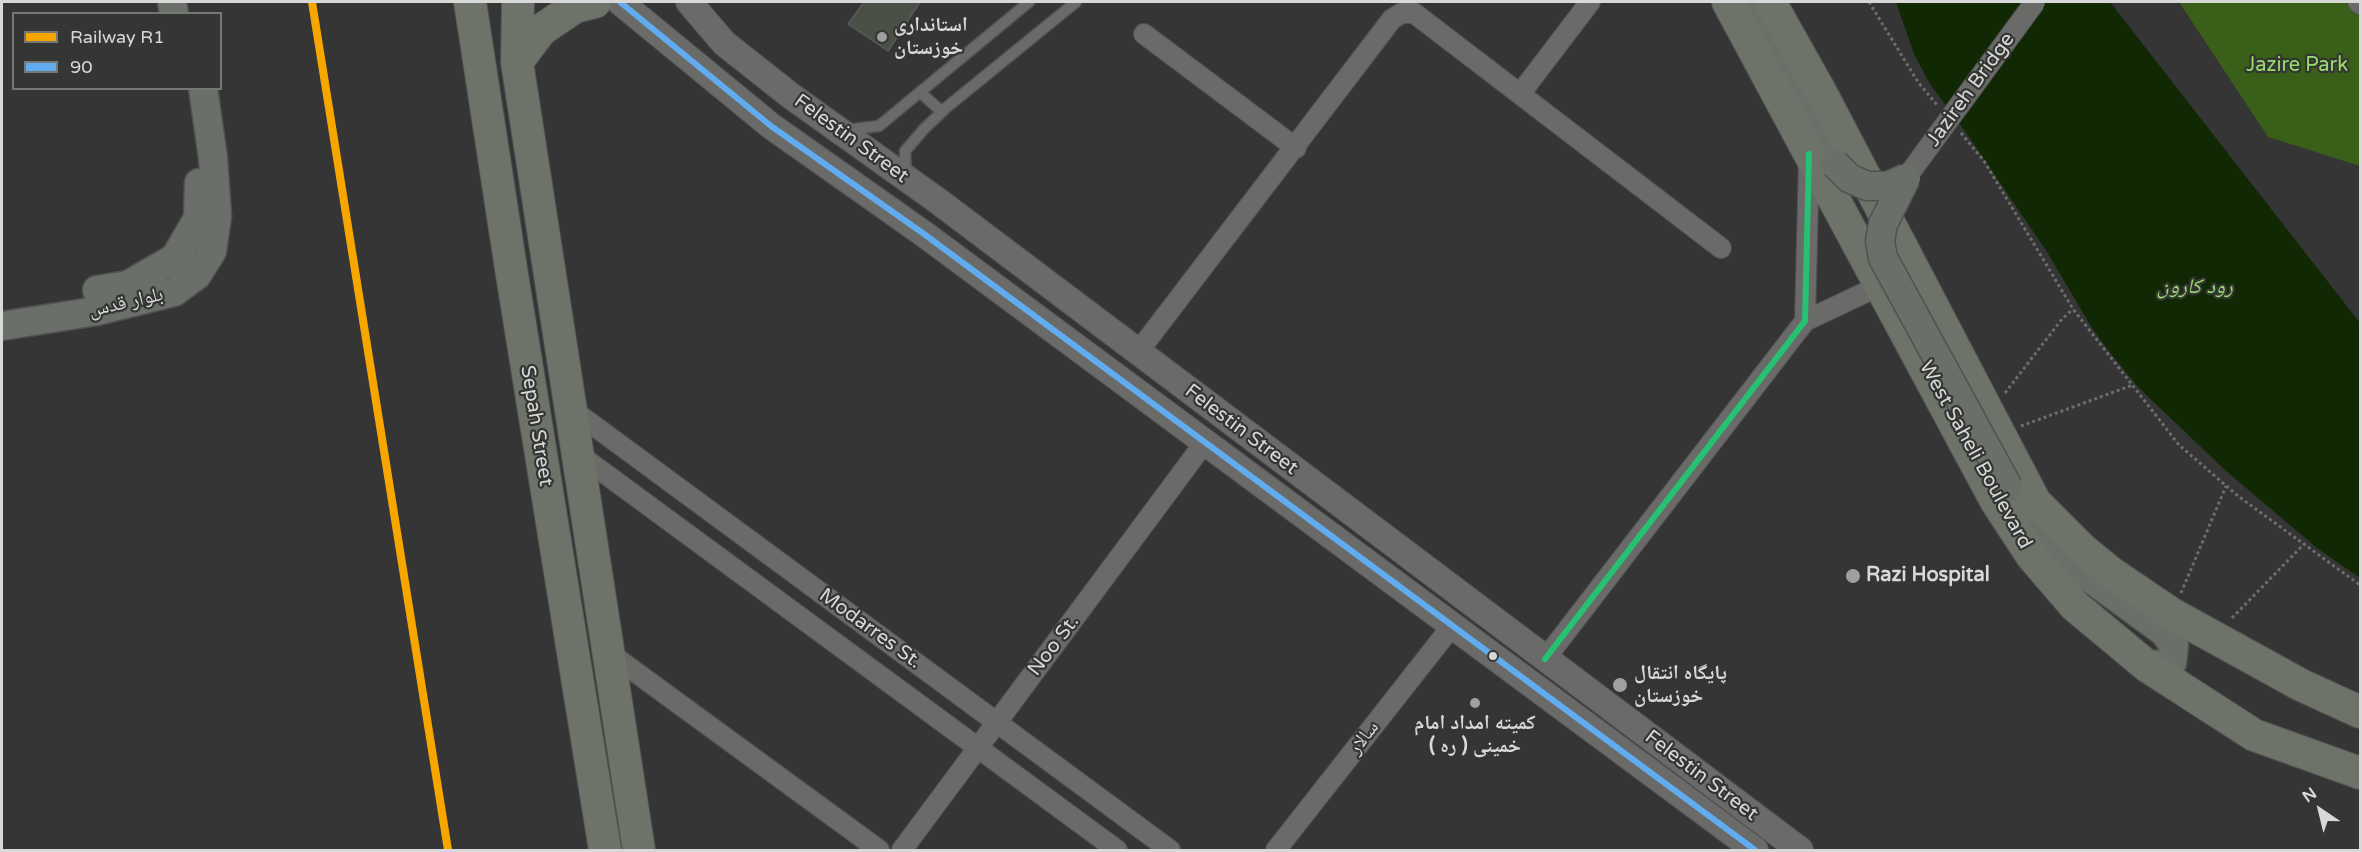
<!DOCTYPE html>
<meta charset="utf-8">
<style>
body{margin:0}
#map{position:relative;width:2362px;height:852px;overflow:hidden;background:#343534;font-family:"Varela Round",sans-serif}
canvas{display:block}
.frame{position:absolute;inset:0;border:3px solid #d7d8d7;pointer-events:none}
.legend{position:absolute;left:12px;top:12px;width:210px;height:78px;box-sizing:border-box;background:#343633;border:2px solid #757775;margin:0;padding:8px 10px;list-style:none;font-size:18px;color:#d7d8d7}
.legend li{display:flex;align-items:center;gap:12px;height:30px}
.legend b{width:30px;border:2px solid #757775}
.north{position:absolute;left:2290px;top:780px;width:60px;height:60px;-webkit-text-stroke:4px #343633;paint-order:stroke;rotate:325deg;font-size:16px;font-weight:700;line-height:24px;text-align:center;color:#d7d8d7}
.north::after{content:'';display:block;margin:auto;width:21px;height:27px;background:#d7d8d7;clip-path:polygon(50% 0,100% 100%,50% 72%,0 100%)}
</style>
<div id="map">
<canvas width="2362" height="852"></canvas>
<div class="frame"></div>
<ul class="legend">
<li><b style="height:8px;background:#f7a600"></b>Railway R1</li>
<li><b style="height:8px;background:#60acee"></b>90</li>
</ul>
<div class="north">N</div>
</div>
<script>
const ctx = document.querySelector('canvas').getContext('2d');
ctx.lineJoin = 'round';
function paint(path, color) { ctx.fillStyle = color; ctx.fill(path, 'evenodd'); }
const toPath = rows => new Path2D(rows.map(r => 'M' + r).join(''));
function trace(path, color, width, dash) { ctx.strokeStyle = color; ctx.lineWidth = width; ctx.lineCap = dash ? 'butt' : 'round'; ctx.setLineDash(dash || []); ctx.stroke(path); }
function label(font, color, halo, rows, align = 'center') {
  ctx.font = font + ' "Varela Round","Noto Naskh Arabic",sans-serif'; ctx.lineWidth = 4.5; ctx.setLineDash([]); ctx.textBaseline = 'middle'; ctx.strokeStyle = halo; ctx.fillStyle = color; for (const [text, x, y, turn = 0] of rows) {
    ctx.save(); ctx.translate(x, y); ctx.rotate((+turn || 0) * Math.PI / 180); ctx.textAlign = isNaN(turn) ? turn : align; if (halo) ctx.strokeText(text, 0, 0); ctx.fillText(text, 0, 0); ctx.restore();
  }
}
paint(toPath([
 [2179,2,2360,2,2360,166,2268,137]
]), '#395f18');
paint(toPath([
 [1896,2,2110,2,2360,323,2360,578,2317,548,2225,470,2139,388,2108,350,2092,328,2047,252,1967,134,1930,84,1914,54]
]), '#112805');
const building = toPath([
 [864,2,920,2,888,51,848,24,864,2]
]);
paint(building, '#4a5045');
trace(building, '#595a59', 1.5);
const service = toPath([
 [920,92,942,112],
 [846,130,879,126,1029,2],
 [906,175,905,151,924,129,947,107,1076,2]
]);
const minor = toPath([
 [2358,2,2360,4],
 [1144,34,1296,148],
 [1520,94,1590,2],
 [1805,321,1881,285],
 [1138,352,1392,19,1402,13,1414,13,1721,248],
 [570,408,1170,850],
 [577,453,1117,850],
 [608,652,879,850],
 [1545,659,1805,321,1809,159],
 [902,850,1205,442],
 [1276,850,1452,626]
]);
const tertiary = toPath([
 [620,2,771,126,924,234,1755,850],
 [689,2,724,43,791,96,938,201,1800,850]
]);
const secondary = toPath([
 [172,2,174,14],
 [1746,2,1835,164],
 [97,290,128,285,175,258,198,218,199,183],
 [2,326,97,311,174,292,197,275,212,251,217,216,213,158,203,88],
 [2008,487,2036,529,2072,565,2164,632,2174,645,2172,663,2147,666]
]);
const primary = toPath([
 [470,2,512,275,605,850],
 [518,2,517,62,639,850],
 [1728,2,1996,501,2032,556,2075,606,2147,666,2254,735,2360,773],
 [1770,2,1820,91,2035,502,2083,550,2110,572,2172,614,2301,685,2360,712],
 [517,62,541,30,575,7,595,2]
]);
trace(service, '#515151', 13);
trace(minor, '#515151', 22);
trace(tertiary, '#515151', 28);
trace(secondary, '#515151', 31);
trace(primary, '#515151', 34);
trace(toPath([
 [1869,2,1918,82,1937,105],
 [1961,133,1984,161,2073,309,2179,445,2238,496,2360,585],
 [2005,393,2062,319,2073,309],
 [2021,426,2133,385],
 [2181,593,2226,486],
 [2232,618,2304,544]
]), '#6c6d6c', 3, [3, 3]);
trace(service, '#6a6b69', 10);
trace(minor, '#6a6b69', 20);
trace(tertiary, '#6a6b69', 26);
trace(secondary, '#6b6f69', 28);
trace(primary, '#6d7369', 32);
const minorBridge = toPath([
 [1906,178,2035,2]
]);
const secondaryBridge = toPath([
 [1835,164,1849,178,1867,186,1888,186,1906,178],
 [1906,178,1883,224,1880,241,1883,258,2008,487]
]);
trace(minorBridge, '#515151', 22, []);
trace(secondaryBridge, '#515151', 31, []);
trace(minorBridge, '#6a6b69', 20);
trace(secondaryBridge, '#6b6f69', 28);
trace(toPath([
 [620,2,771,126,924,234,1755,850]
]), '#60acee', 6);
trace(toPath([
 [1545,659,1805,321,1809,154]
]), '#26c172', 6);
trace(toPath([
 [312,2,448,850]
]), '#f7a600', 8);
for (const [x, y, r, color] of [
 [882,37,6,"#9e9f9e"],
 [1853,576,8,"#9e9f9e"],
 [1493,656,5,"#d7d8d7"],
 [1620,685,8,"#9e9f9e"],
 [1475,703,6,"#9e9f9e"]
]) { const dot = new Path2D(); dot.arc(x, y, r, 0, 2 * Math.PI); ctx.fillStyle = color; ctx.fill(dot); trace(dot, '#343633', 2); }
label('bold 20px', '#d7d8d7', '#343633', [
 ["استانداری",894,26],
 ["خوزستان",894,49],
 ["Razi Hospital",1866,576],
 ["پایگاه انتقال",1634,674],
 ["خوزستان",1634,697],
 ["کمیته امداد امام",1475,724,"center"],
 ["خمینی ( ره )",1475,747,"center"]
], 'left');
label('20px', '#99db6d', '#343633', [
 ["Jazire Park",2297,66]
]);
label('20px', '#d7d8d7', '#343633', [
 ["Jazireh Bridge",1971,90,-54],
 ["Felestin Street",851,139,36],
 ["بلوار قدس",126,303,-13],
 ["Sepah Street",536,426,81],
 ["Felestin Street",1241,430,37],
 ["West Saheli Boulevard",1975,455,61],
 ["Modarres St.",870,629,36],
 ["Noo St.",1054,646,-53],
 ["سالار",1364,738,-52],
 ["Felestin Street",1701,776,37]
]);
label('italic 21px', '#9bdc6f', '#343633', [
 ["رود کارون",2195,287]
]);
</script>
